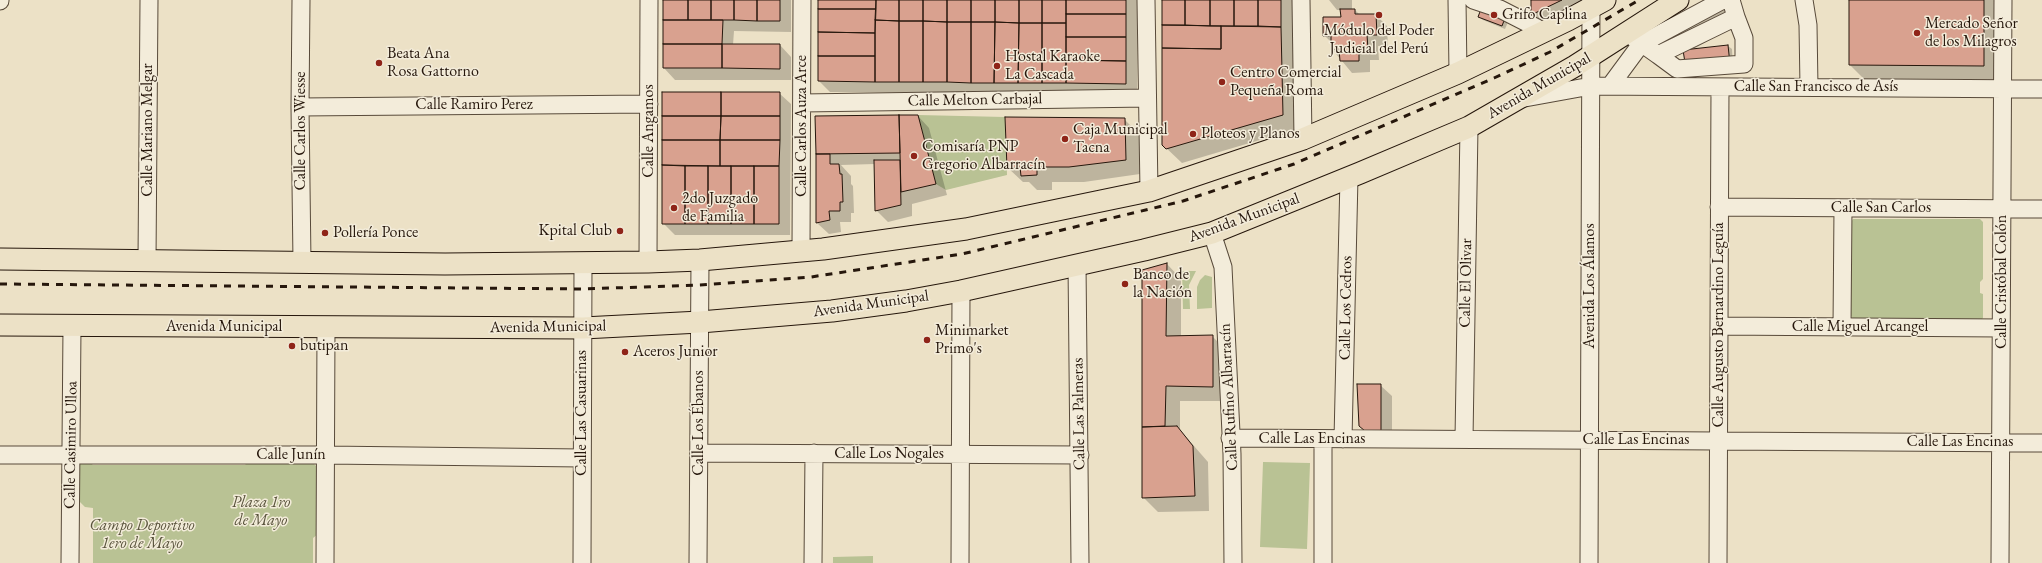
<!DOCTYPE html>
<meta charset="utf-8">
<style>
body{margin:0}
canvas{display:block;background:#ece1c6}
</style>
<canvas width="2042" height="563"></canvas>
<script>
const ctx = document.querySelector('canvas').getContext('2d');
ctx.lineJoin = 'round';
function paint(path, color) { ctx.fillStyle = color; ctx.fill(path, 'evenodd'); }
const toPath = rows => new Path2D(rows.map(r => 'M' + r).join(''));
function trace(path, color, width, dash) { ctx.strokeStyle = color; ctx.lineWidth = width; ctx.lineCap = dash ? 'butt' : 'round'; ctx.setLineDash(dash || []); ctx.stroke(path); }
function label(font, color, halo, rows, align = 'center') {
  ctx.font = font + ' "EB Garamond",serif'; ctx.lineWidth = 3; ctx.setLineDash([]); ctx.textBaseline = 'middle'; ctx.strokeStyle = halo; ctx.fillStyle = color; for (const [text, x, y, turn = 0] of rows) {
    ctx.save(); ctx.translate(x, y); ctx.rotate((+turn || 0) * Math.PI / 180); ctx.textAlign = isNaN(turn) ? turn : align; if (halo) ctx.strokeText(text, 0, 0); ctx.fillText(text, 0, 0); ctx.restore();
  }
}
paint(toPath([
 [918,115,1005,117,1007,175,946,190,936,184],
 [1853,219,1980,219,1983,222,1983,279,1980,282,1980,293,1983,294,1983,318,1980,321,1854,320,1851,316,1850,224],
 [1182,271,1196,271,1189,285,1190,309,1183,309],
 [1205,275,1212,277,1212,308,1197,309,1197,287,1200,280],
 [249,461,311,461,318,468,318,534,313,538,313,563,93,563,93,508,85,507,76,498,77,462,89,462,93,465,245,465],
 [1263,462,1310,463,1307,549,1260,547],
 [873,556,873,563,833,563,833,557]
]), '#b9c294');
paint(toPath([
 [664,0,791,0,791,32,734,31,733,45,780,45,791,57,791,80,675,80,664,68],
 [819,0,1138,0,1137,95,830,92,819,81],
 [1163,0,1292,0,1292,39,1296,43,1297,129,1182,163,1163,145],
 [1329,0,1352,0,1352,10,1355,10,1360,15,1376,15,1387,26,1388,46,1378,46,1379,60,1370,60,1370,72,1352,73,1332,49,1332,43,1324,35,1342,18,1341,10,1337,10],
 [1531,0,1590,0,1543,26,1532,15],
 [1850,0,1999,0,1998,81,1865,80,1850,65],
 [1725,5,1738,24,1692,50,1728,46,1732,49,1733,68,1684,49,1679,34],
 [1511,15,1505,29,1483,20,1479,17],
 [663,93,779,93,791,104,790,235,675,235,663,223],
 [918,116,929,128,947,195,912,204,912,216,888,222,876,210,875,164,841,165,851,176,851,184,853,186,854,213,851,213,851,222,840,222,841,232,829,234,817,223,816,117],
 [1124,119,1139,134,1140,174,1084,182,1052,182,1052,190,1037,190,1029,182,1023,182,1008,168],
 [1167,264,1181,279,1181,337,1212,336,1227,351,1228,401,1180,401,1180,430,1208,462,1209,511,1158,512,1143,497,1143,270],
 [1380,385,1392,396,1392,442,1377,442]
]), '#0003');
const building = toPath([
 [663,0,688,0,688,20,663,20,663,0],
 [688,0,711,0,711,20,688,20,688,0],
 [711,0,734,0,734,20,711,20,711,0],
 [734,0,757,0,757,21,734,20,734,0],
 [757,0,780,0,780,21,757,21,757,0],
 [818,0,876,0,876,9,818,9,818,0],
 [876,0,899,0,899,21,875,20,876,0],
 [899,0,923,0,923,21,899,21,899,0],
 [923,0,947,0,947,22,923,21,923,0],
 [947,0,971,0,971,22,947,22,947,0],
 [971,0,995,0,995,22,971,22,971,0],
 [995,0,1019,0,1019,23,995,22,995,0],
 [1019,0,1042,0,1042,23,1019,23,1019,0],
 [1042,0,1066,0,1066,23,1042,23,1042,0],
 [1066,0,1126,0,1126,14,1066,14,1066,0],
 [1162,0,1185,0,1185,25,1162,25,1162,0],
 [1185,0,1210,0,1210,26,1185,25,1185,0],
 [1210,0,1234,0,1234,26,1210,26,1210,0],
 [1234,0,1258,0,1258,26,1234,26,1234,0],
 [1258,0,1281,0,1281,27,1258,26,1258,0],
 [1531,0,1562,0,1531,15,1531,0],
 [1849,0,1984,0,1984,66,1849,65,1849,0],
 [1484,1,1508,10,1502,26,1478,17,1484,1],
 [818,9,876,9,875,33,818,32,818,9],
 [1340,9,1355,9,1355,14,1376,14,1377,35,1367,35,1368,49,1359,49,1359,61,1340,61,1339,49,1331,50,1331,36,1323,36,1323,17,1341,17,1340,9],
 [1066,14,1126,14,1126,37,1066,37,1066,14],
 [663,20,723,20,722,44,663,44,663,20],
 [875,20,899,21,899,82,875,82,875,20],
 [899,21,923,21,923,82,899,82,899,21],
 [923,21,947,22,947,82,923,82,923,21],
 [947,22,971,22,971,83,947,82,947,22],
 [971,22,995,22,994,83,971,83,971,22],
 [995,22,1019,23,1018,83,994,83,995,22],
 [1019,23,1042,23,1042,83,1018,83,1019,23],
 [1042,23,1066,23,1066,83,1042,83,1042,23],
 [1162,25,1221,26,1221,49,1162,48,1162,25],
 [1221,26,1281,27,1283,115,1166,149,1162,145,1162,48,1221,49,1221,26],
 [818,32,875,33,875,56,818,56,818,32],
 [1066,37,1126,37,1126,61,1066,60,1066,37],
 [663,44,722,44,722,68,663,68,663,44],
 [722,44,780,44,780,69,722,68,722,44],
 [1728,45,1730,64,1686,69,1683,50,1728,45],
 [818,56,875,56,875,82,818,81,818,56],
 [1066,60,1126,61,1126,84,1066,83,1066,60],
 [662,92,721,92,721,116,662,116,662,92],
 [721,92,780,92,780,116,721,116,721,92],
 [899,115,918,115,936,184,901,192,899,115],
 [899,115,900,153,816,154,815,116,899,115],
 [662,116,721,116,720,140,662,140,662,116],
 [721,116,780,116,780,140,720,140,721,116],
 [1005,117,1125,118,1126,160,1069,167,1037,167,1037,175,1021,176,1020,167,1007,168,1005,117],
 [662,140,720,140,720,166,662,165,662,140],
 [720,140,780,140,779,166,720,166,720,140],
 [816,154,830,154,830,164,839,164,840,174,842,174,843,202,840,202,840,211,829,211,830,220,816,223,816,154],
 [874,160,900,160,901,205,875,211,874,160],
 [662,165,685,166,685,224,662,224,662,165],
 [685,166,708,166,708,224,685,224,685,166],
 [708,166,731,166,731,224,708,224,708,166],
 [731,166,754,166,754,224,731,224,731,166],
 [754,166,779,166,779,224,754,224,754,166],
 [1167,263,1166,336,1213,335,1213,387,1166,386,1165,426,1142,427,1142,270,1167,263],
 [1357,384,1381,384,1381,431,1365,431,1359,426,1357,384],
 [1177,426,1193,446,1195,496,1142,498,1142,427,1177,426]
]);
paint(building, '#d9a18f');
trace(building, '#26170c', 1);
const minor = toPath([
 [301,0,300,107,302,262],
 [1146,0,1149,191],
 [1301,0,1303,139],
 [1457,0,1458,73],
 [1473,0,1500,9,1543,31],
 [1804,0,1808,25,1809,87],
 [0,1,0,0],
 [1634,38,1658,55,1736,17,1731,0],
 [1658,55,1677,69,1744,64,1744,38,1736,17],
 [1610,86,1641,44,1723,0],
 [1525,98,1591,86,2042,89],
 [802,103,1147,98],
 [300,107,649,104],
 [1719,207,2042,209],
 [1212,233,1223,267,1232,454,1233,563],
 [801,251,802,0],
 [147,261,149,0],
 [648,262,649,0],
 [1077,264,1080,563],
 [1719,326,2001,328],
 [1842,327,1843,208],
 [1230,438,2042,443],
 [1343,439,1349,177],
 [1464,439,1469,127],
 [699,453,1080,455],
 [0,455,326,455,582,458],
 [70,563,72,327],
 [325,563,326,328],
 [582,563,583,264],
 [698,563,700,260],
 [813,563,814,453],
 [960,563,961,291],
 [1323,563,1323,439],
 [1589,563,1591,0],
 [1718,563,1720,87],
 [2000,563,2003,0]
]);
const major = toPath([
 [0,259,445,264,648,262,700,260,823,249,966,229,1149,191,1303,139,1458,73,1568,20,1605,0],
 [0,325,583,328,700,322,832,311,906,301,961,291,1144,250,1212,233,1360,173,1469,127,1575,66,1678,0]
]);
trace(minor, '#584a3a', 19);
trace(major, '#26170c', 23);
trace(minor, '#f3ecda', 17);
trace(major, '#ece1c6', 21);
trace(toPath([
 [0,284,583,289,700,285,811,277,962,254,1183,201,1294,164,1494,78,1550,52,1639,0]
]), '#26170c', 3, [7, 7]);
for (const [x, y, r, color] of [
 [1379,15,4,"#8f2418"],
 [1494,15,4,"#8f2418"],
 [1917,33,4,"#8f2418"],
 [379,63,4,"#8f2418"],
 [997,66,4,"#8f2418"],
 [1222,82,4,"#8f2418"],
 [1193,134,4,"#8f2418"],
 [1065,139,4,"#8f2418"],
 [914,156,4,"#8f2418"],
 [674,208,4,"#8f2418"],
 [620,231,4,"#8f2418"],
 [325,233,4,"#8f2418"],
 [1125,284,4,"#8f2418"],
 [927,340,4,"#8f2418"],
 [292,346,4,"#8f2418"],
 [625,352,4,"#8f2418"]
]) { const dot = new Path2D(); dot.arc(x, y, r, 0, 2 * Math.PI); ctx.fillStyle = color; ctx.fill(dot); trace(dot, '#f3ecda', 1.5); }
label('16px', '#26170c', '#f3ecda', [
 ["Grifo Caplina",1502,15],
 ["Mercado Señor",1925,24],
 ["de los Milagros",1925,42],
 ["Módulo del Poder",1379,31,"center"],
 ["Judicial del Perú",1379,49,"center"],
 ["Beata Ana",387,54],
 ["Rosa Gattorno",387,72],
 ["Hostal Karaoke",1005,57],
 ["La Cascada",1005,75],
 ["Centro Comercial",1230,73],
 ["Pequeña Roma",1230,91],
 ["Caja Municipal",1073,130],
 ["Tacna",1073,148],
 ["Ploteos y Planos",1201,134],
 ["Comisaría PNP",922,147],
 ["Gregorio Albarracín",922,165],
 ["2do Juzgado",682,199],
 ["de Familia",682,217],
 ["Kpital Club",612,231,"right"],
 ["Pollería Ponce",333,233],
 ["Banco de",1133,275],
 ["la Nación",1133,293],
 ["Minimarket",935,331],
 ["Primo's",935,349],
 ["butipan",300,346],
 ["Aceros Junior",633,352]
], 'left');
label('16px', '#26170c', '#f3ecda', [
 ["Avenida Municipal",1539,86,-30],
 ["Calle San Francisco de Asís",1816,87],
 ["Calle Melton Carbajal",975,100,-1],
 ["Calle Ramiro Perez",474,105],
 ["Calle Carlos Auza Arce",802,126,-90],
 ["Calle Mariano Melgar",148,130,-90],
 ["Calle Carlos Wiesse",301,131,-90],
 ["Calle Angamos",649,131,-90],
 ["Calle San Carlos",1881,208],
 ["Avenida Municipal",1244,218,-20],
 ["Calle Cristóbal Colón",2002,282,-90],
 ["Calle El Olivar",1466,283,-89],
 ["Avenida Los Álamos",1590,286,-90],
 ["Avenida Municipal",871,304,-8],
 ["Calle Los Cedros",1346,308,-89],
 ["Calle Augusto Bernardino Leguía",1719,325,-90],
 ["Avenida Municipal",224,327],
 ["Avenida Municipal",548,327,-1],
 ["Calle Miguel Arcangel",1860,327],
 ["Calle Rufino Albarracín",1229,397,-93],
 ["Calle Las Casuarinas",582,413,-90],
 ["Calle Las Palmeras",1079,414,-91],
 ["Calle Los Ébanos",699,423,-90],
 ["Calle Las Encinas",1312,439],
 ["Calle Las Encinas",1636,440],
 ["Calle Las Encinas",1960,442],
 ["Calle Casimiro Ulloa",71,445,-89],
 ["Calle Los Nogales",889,454],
 ["Calle Junín",291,455]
]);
label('italic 16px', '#59533c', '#f3ecda', [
 ["Plaza 1ro",261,503],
 ["de Mayo",261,521],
 ["Campo Deportivo",142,526],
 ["1ero de Mayo",142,544]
]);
</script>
